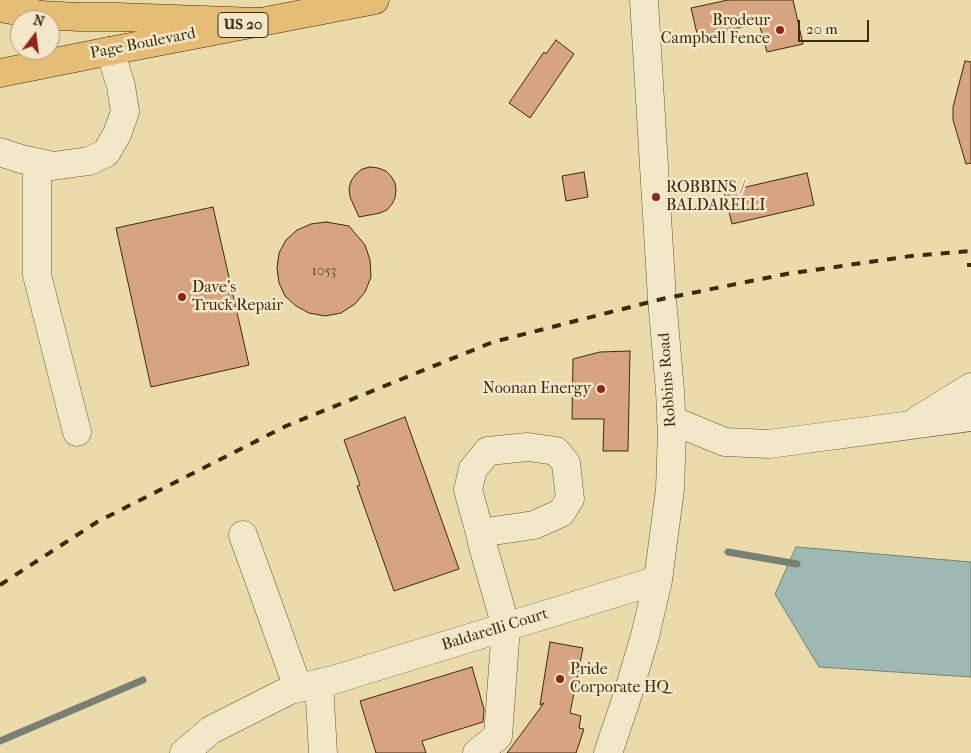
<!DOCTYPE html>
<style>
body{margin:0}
#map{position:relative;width:971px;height:753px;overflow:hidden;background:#ebdaaa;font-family:"IM FELL French Canon",serif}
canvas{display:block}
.north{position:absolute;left:10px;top:10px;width:50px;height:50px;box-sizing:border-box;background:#f2e7c8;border:1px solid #aa9c7e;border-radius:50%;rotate:15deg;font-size:14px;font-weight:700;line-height:20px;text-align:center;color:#3d2b10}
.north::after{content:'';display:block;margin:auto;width:18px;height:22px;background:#8f2418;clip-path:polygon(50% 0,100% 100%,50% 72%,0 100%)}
.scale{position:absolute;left:798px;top:20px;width:71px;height:22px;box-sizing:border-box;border:2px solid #3d2b10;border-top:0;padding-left:6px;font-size:15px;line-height:18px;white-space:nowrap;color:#3d2b10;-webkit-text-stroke:4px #f2e7c8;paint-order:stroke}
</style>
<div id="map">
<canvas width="971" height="753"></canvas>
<div class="north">N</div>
<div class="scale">20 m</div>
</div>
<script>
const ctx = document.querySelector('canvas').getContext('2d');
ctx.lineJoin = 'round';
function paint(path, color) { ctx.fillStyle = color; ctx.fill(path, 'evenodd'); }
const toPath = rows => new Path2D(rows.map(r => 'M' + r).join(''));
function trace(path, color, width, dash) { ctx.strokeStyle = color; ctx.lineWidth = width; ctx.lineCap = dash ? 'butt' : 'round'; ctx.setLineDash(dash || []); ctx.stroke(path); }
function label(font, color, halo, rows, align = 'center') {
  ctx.font = font + ' "IM FELL French Canon",serif'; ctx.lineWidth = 5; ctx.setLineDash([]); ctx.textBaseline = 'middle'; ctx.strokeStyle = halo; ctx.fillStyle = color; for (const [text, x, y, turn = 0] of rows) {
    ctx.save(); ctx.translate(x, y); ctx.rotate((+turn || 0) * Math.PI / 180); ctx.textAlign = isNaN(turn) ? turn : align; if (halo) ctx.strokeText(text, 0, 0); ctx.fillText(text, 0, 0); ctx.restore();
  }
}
const water = toPath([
 [796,547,971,562,971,677,819,667,775,594,796,547]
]);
paint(water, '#9eb8b4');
trace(water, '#778072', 1);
trace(toPath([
 [728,552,797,564],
 [0,741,143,680]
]), '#778072', 7);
const building = toPath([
 [728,0,793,0,803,44,767,52,759,23,698,38,691,8,728,0],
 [556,40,574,54,530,118,509,103,544,52,546,54,556,40],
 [965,61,971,62,971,163,966,164,953,120,953,107,965,61],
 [370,167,378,168,386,171,391,176,395,183,396,190,395,198,392,204,387,210,380,213,359,217,350,197,349,189,351,181,356,174,362,169,370,167],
 [584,172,588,197,566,201,562,176,584,172],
 [807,173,814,205,732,224,724,192,807,173],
 [213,207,249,365,151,387,116,228,213,207],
 [326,222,349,226,365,245,370,260,371,277,365,292,355,304,341,313,325,316,309,313,296,306,285,296,279,283,277,268,279,253,286,240,297,230,311,224,326,222],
 [630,351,628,451,603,451,604,419,572,419,573,359,600,352,630,351],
 [405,417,459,569,394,591,357,486,360,485,344,440,405,417],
 [550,642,583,648,570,713,581,716,579,728,584,729,576,753,507,753,544,703,540,705,550,642],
 [472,667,484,709,483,722,422,741,426,753,376,753,360,701,472,667]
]);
paint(building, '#d6a481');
trace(building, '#3d2b10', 1);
const minor = toPath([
 [0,152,21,159,53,166,89,161,106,153,117,134,125,112,121,86,110,51],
 [37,163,37,275,77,432],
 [671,420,725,442,769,444,971,417],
 [918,420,971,387],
 [243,535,298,688],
 [319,683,323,753],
 [184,753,211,730,290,690,333,680,658,580],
 [477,753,498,736,506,627,482,543,480,533,468,490,473,469,488,451,528,447,556,451,566,463,570,499,561,513,534,525,480,533],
 [608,753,626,700,645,636,658,580,670,489,672,432,670,391,662,299,644,0]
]);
const major = toPath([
 [110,51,375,0]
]);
const highway = toPath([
 [0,8,42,15,79,17,118,17,258,22],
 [0,73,110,51]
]);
trace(minor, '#685736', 29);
trace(major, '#3d2b10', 29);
trace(highway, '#3d2b10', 29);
trace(minor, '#f2e7c8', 28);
trace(major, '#e6bd75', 28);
trace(highway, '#e6bd75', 28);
trace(toPath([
 [967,265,971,265],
 [0,585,97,522,286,426,493,342,662,299,786,274,911,256,971,251]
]), '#3d2b10', 4, [9, 9]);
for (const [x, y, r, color] of [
 [780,30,5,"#8f2418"],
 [656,197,5,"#8f2418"],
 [182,297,5,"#8f2418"],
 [601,389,5,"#8f2418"],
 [560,679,5,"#8f2418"]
]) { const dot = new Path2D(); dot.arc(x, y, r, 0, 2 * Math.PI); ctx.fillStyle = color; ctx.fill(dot); trace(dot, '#f2e7c8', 2); }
label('14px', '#63492c', null, [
 ["1053",324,272]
]);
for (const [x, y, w] of [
 [243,25,50]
]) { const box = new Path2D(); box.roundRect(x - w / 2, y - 12.5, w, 25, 4); ctx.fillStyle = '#f2e7c8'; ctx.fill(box); trace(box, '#3d2b10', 1); }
label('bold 15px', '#3d2b10', null, [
 ["US 20",243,25]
]);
label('16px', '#3d2b10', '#f2e7c8', [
 ["Brodeur",770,21,"right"],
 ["Campbell Fence",770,39,"right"],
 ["ROBBINS /",666,188],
 ["BALDARELLI",666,206],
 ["Dave's",192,288],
 ["Truck Repair",192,306],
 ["Noonan Energy",591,389,"right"],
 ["Pride",570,670],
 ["Corporate HQ",570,688]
], 'left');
label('16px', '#3d2b10', '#f2e7c8', [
 ["Page Boulevard",143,44,-11],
 ["Robbins Road",668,380,-94],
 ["Baldarelli Court",495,630,-17]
]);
</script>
